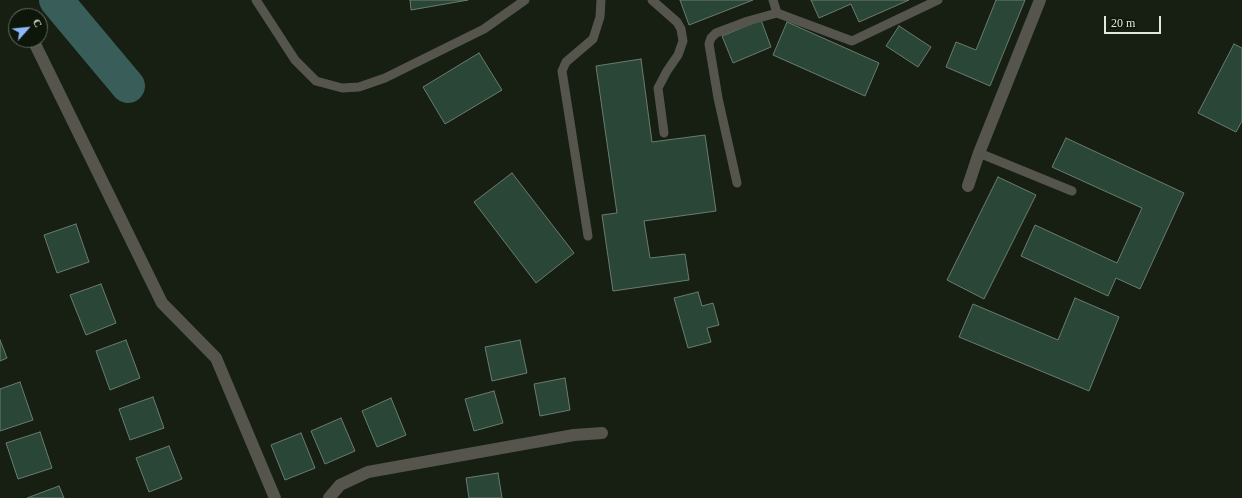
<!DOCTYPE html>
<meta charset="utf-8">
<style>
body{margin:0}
#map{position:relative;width:1242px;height:498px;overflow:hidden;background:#171f12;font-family:"Times New Roman",serif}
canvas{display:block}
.north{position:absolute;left:8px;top:8px;width:40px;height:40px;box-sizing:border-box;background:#0e1509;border:1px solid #63695f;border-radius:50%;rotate:63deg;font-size:11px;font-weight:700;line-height:16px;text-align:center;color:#e2e8df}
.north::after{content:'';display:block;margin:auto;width:14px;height:18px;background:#8db9fc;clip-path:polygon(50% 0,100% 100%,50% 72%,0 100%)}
.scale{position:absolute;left:1104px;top:16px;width:57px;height:18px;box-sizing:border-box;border:2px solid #e2e8df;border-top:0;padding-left:5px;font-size:12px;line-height:14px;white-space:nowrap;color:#e2e8df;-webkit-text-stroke:3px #0e1509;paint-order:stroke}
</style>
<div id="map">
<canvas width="1242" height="498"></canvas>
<div class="north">С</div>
<div class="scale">20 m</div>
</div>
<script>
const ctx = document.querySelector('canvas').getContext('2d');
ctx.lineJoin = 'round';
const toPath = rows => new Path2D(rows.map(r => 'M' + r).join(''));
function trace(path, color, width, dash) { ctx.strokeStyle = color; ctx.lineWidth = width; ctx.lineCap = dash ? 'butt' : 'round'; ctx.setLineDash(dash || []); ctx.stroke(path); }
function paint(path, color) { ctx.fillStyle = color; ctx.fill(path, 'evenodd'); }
trace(toPath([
 [56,0,128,86]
]), '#395e59', 34);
const building = toPath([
 [410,0,468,0,411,10,410,0],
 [680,0,753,0,689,25,680,0],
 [811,0,909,0,859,22,851,4,819,18,811,0],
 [996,0,1025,0,990,86,946,67,956,42,976,50,996,0],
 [761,20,771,47,733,63,722,36,761,20],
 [787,22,879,63,865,96,773,55,787,22],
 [899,26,931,47,918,67,886,46,899,26],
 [1234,44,1242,48,1242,121,1236,132,1198,113,1234,44],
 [479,53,502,90,445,124,423,87,479,53],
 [641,59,652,142,705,135,716,211,644,221,650,258,685,254,689,280,613,291,602,215,617,213,596,66,641,59],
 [1066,138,1184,193,1140,289,1116,278,1108,296,1021,256,1035,225,1117,263,1142,208,1052,167,1066,138],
 [512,173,574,253,536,283,474,202,512,173],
 [998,177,1036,195,984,299,947,280,998,177],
 [76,224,89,262,57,273,44,235,76,224],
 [101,284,116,323,86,335,70,295,101,284],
 [698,292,702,306,713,303,719,325,707,328,711,342,688,348,674,298,698,292],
 [1075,298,1119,317,1089,391,959,337,973,304,1058,340,1075,298],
 [0,340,7,358,0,361,0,340],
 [126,340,140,378,110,390,96,351,126,340],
 [520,340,527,373,492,381,485,347,520,340],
 [565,378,570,410,540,416,534,384,565,378],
 [20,382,33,420,0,431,0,389,20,382],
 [494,391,503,423,474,431,465,399,494,391],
 [153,397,164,428,130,440,119,409,153,397],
 [391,398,406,435,377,447,362,411,391,398],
 [341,418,355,451,325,464,311,431,341,418],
 [40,432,52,468,18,479,6,443,40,432],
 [301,433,315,468,285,480,271,445,301,433],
 [169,446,182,479,149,492,136,458,169,446],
 [498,473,502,498,469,498,466,478,498,473],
 [59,486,64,498,27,498,59,486]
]);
paint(building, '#2a4636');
trace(building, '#6a7c71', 1);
trace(toPath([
 [256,0,295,60,316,81,342,88,359,87,385,78,484,29,525,0],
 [652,0,677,22,681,29,683,41,678,55,667,71,658,88,664,133],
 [773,0,777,13],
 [979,153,1072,191],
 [737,183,718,98,709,44,711,38,716,33,748,21,777,13,852,41,938,0],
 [588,236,562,71,566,62,593,39,600,17,601,0]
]), '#55554e', 9);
trace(toPath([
 [21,16,22,16],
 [33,40,162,303,216,358,275,498],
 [968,186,979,153,1040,0],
 [329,498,340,485,368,472,574,435,602,433]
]), '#55554e', 12);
</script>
